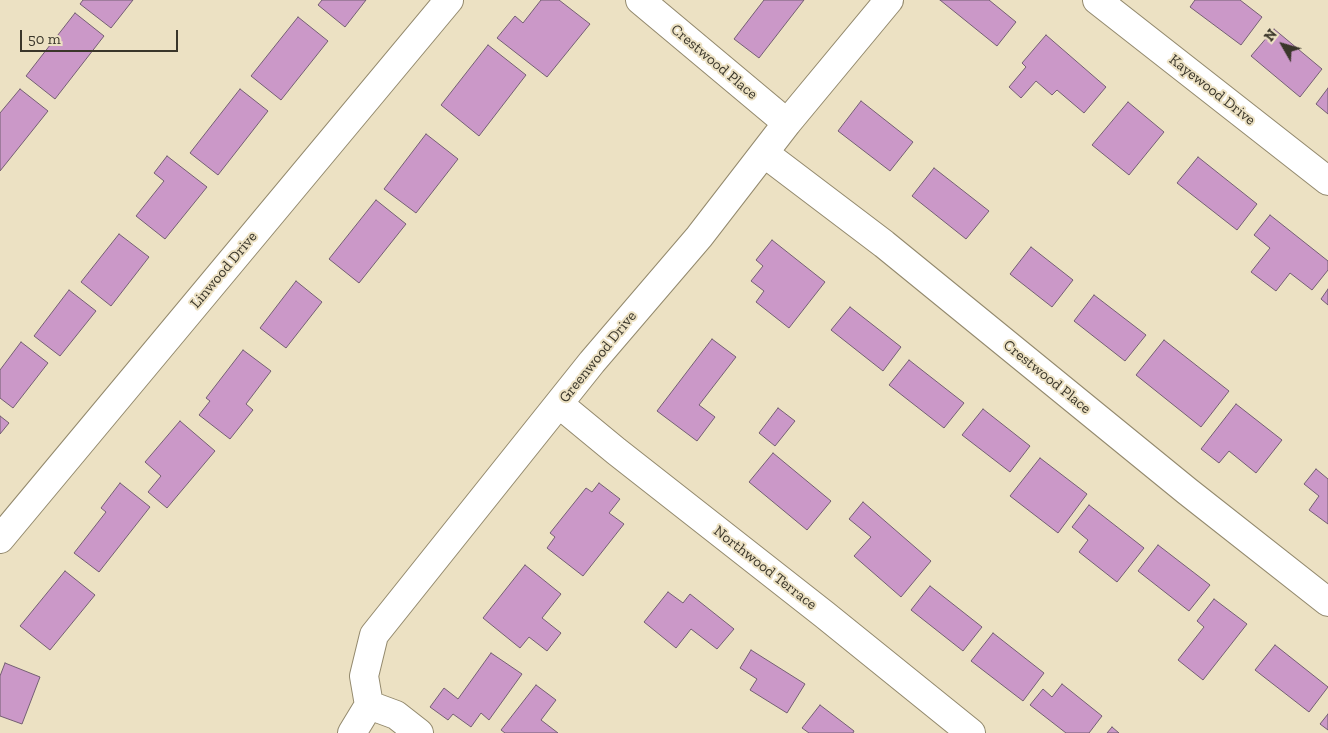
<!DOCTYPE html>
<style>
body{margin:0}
#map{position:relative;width:1328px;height:733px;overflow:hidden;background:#ece1c3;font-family:"Zilla Slab",serif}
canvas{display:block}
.north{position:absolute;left:1258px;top:20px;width:50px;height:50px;-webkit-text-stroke:4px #ece1c3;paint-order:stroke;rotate:308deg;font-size:14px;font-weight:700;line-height:20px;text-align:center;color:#3a362a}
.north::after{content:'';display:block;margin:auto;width:18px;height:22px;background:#3a362a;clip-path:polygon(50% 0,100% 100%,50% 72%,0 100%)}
.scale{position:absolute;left:20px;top:30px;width:158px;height:22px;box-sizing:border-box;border:2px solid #3a362a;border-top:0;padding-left:6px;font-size:15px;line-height:18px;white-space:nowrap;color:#3a362a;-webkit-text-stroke:4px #ece1c3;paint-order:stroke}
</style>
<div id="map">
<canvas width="1328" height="733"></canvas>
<div class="north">N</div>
<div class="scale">50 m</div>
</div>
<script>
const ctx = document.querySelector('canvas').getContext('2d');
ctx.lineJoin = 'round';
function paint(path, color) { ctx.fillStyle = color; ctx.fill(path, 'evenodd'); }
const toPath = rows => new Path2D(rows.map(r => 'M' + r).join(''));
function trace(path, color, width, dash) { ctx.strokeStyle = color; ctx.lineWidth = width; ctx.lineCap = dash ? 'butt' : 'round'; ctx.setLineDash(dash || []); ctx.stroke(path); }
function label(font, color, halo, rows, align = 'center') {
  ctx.font = font + ' "Zilla Slab",serif'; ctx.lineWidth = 4; ctx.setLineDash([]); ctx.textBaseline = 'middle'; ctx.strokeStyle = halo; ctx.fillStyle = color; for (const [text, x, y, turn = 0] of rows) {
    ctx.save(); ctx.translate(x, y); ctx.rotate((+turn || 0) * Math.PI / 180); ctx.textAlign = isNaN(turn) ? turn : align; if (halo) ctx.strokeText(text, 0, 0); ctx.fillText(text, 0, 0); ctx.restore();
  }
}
const building = toPath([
 [83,0,133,0,111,28,80,4,83,0],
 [322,0,366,0,345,27,318,5,322,0],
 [541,0,559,0,590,24,547,77,497,38,515,16,523,23,541,0],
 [764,0,804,0,759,58,734,39,764,0],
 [940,0,989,0,1016,22,997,46,940,0],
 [1195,0,1240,0,1262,17,1241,45,1190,7,1195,0],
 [75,13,104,36,55,99,26,76,75,13],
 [298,17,328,41,281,100,251,76,298,17],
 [1274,29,1322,69,1300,97,1251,56,1274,29],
 [1046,35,1106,87,1084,113,1057,90,1052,95,1036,81,1021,98,1009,87,1026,67,1022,63,1046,35],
 [488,45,526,75,479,136,441,105,488,45],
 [1328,88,1328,114,1316,104,1328,88],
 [20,89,48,111,0,171,0,113,20,89],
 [240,89,268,111,218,175,190,153,240,89],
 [861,101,913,142,890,171,838,131,861,101],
 [1128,102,1164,132,1129,175,1092,145,1128,102],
 [426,134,458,159,416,213,384,189,426,134],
 [167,156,207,187,165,239,136,216,164,181,154,173,167,156],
 [1198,157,1257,204,1237,230,1177,183,1198,157],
 [934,168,989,211,966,239,912,196,934,168],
 [376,200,406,224,359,283,329,259,376,200],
 [1270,215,1328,261,1328,270,1312,290,1290,273,1276,291,1251,272,1270,248,1254,235,1270,215],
 [119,234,149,257,111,306,81,282,119,234],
 [772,240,825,282,789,328,756,302,764,291,751,281,763,266,756,260,772,240],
 [1031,247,1073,280,1052,307,1010,274,1031,247],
 [296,281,322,302,286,348,260,328,296,281],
 [1328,289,1328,305,1321,299,1328,289],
 [69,290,96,311,60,356,34,336,69,290],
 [1094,295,1146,335,1125,361,1074,321,1094,295],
 [850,307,901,347,883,371,831,330,850,307],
 [712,339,736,357,699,405,715,417,697,441,657,411,712,339],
 [1164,340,1229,391,1201,427,1136,375,1164,340],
 [21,342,48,363,13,408,0,398,0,370,21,342],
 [243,350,271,371,246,404,253,410,230,439,199,415,210,401,206,398,243,350],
 [909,360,964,403,944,428,889,385,909,360],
 [1236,404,1282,440,1256,473,1229,451,1219,463,1201,449,1236,404],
 [778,408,795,421,775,446,759,433,778,408],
 [983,409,1030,446,1010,472,962,435,983,409],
 [0,416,9,423,0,434,0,416],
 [180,421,215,451,167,508,148,492,161,476,145,462,180,421],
 [773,453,831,501,807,530,749,482,773,453],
 [1040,458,1087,494,1058,533,1010,496,1040,458],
 [1316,469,1328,479,1328,524,1309,510,1319,496,1304,484,1316,469],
 [120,483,150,507,99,572,74,553,106,512,101,508,120,483],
 [599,483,620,499,609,513,624,524,583,576,547,548,555,537,550,533,586,488,592,492,599,483],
 [863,502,931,561,901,597,854,556,871,537,849,519,863,502],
 [1089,505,1144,548,1117,582,1079,552,1088,540,1072,527,1089,505],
 [1158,545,1210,585,1189,611,1138,571,1158,545],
 [525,565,561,594,542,618,561,633,547,651,529,637,520,648,483,618,525,565],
 [65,571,95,595,50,650,20,626,65,571],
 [930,586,982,627,963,651,911,610,930,586],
 [668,592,683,603,690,594,734,629,717,649,691,629,676,648,644,622,668,592],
 [1214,599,1247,624,1203,680,1178,660,1204,627,1197,621,1214,599],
 [993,633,1044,673,1023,701,971,661,993,633],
 [1275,645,1328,687,1309,712,1255,670,1275,645],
 [751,650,805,684,787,713,750,690,757,679,740,668,751,650],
 [491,653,522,674,489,720,481,713,471,727,453,714,448,720,430,707,444,688,458,699,491,653],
 [5,663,40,677,22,724,0,716,0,676,5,663],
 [1062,684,1102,716,1089,733,1066,733,1030,705,1043,689,1052,697,1062,684],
 [536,685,556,700,541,720,558,733,505,733,501,730,536,685],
 [820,705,854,731,853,733,809,733,802,728,820,705],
 [1328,714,1328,730,1320,724,1328,714],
 [1112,727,1119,733,1107,733,1112,727]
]);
paint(building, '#cb98c8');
trace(building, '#745f73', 1);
const minor = toPath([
 [640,0,787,123],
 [1097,0,1328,181],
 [764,153,884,244,1187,491,1328,602],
 [559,404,616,451,825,615,971,733],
 [0,539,449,0],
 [369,705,396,715,419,733],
 [352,733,369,705,364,676,374,635,592,362,699,237,787,123,889,0]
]);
trace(minor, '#93896d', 30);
trace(minor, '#fff', 28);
label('15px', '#3a362a', '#ece1c3', [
 ["Crestwood Place",714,62,40],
 ["Kayewood Drive",1212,90,38],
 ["Linwood Drive",224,270,-50],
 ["Greenwood Drive",598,357,-51],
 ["Crestwood Place",1047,377,39],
 ["Northwood Terrace",765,568,38]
]);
</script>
